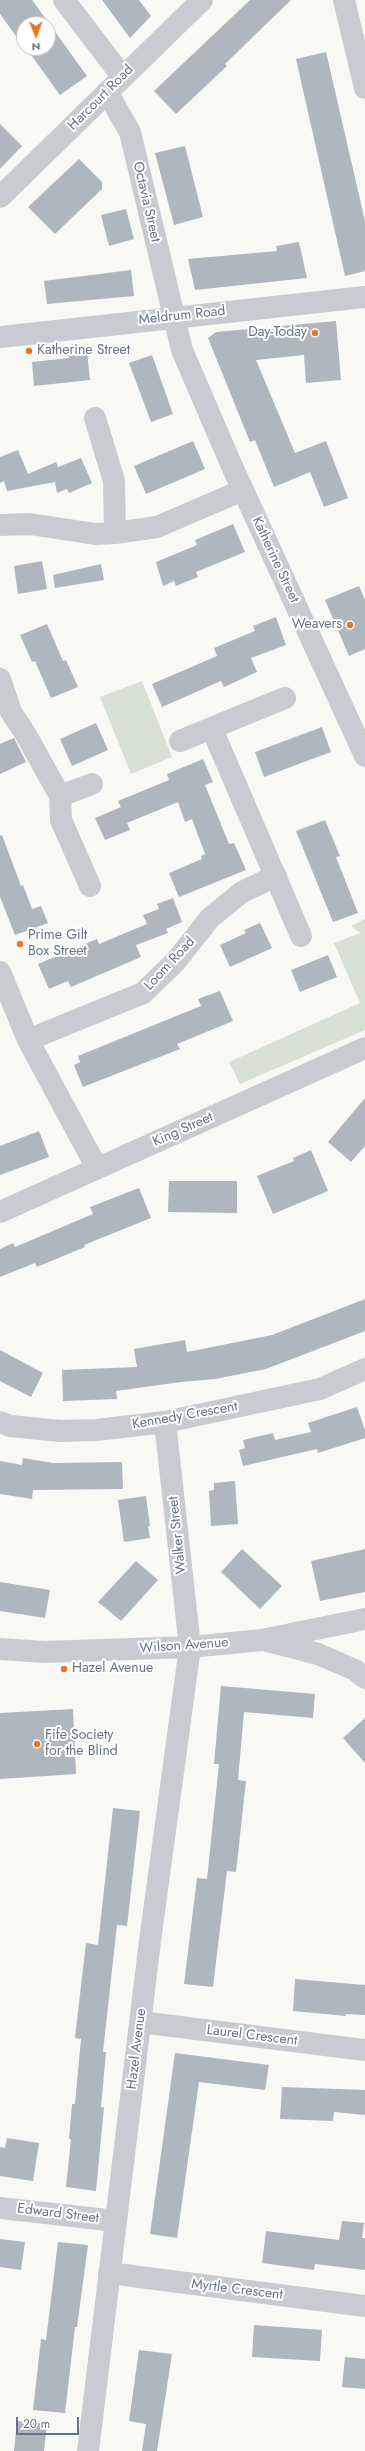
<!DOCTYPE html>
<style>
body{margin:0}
#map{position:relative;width:365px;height:2451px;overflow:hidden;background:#f8f8f5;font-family:Jost,sans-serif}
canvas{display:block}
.north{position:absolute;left:16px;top:16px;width:40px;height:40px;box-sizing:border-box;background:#fff;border:1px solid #c1c7cf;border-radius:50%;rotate:179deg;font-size:11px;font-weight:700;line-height:16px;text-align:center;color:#657288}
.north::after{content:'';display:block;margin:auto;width:14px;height:18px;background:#ee751f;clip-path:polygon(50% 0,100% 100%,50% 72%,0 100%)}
.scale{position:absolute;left:16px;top:2417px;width:63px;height:18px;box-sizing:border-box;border:2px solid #657288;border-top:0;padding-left:5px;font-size:12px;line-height:14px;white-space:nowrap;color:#657288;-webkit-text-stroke:3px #fff;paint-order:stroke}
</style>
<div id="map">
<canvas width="365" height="2451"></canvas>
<div class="north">N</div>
<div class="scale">20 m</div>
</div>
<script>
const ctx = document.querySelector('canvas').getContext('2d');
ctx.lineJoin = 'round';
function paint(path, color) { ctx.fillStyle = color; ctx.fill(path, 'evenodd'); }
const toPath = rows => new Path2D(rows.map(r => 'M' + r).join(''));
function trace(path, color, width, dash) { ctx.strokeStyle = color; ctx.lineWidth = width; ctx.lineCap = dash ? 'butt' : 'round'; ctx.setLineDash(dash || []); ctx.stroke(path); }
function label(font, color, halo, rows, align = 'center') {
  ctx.font = font + ' Jost,sans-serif'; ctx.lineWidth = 4; ctx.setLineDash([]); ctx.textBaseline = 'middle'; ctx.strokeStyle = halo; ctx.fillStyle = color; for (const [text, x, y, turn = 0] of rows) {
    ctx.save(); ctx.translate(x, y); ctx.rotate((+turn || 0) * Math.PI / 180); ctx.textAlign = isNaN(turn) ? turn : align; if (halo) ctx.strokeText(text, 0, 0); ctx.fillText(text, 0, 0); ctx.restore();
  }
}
paint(toPath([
 [142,681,172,757,131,774,100,697],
 [365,919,365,1030,240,1084,229,1062,360,1003,334,943,360,933,351,926]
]), '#d8e0d6');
paint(toPath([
 [0,0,32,0,87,76,60,95,26,48,48,48,48,24,24,24,24,47,0,14],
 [102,0,139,0,151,16,130,38],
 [250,0,291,0,225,64,227,66,176,114,154,91],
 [326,52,365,221,365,271,345,276,296,59],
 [0,124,22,146,0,169],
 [185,146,203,217,174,225,155,153],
 [79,159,102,182,102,189,55,234,28,207],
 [126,209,134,239,109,246,101,215],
 [299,242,307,278,195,290,188,259,277,251,276,246],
 [131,270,134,296,47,304,44,281],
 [336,321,341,380,306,383,304,355,256,360,295,453,326,441,348,498,324,507,310,472,274,487,255,440,250,442,208,338,216,332],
 [87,351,90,380,34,386,32,362,69,358,68,353],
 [152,355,173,414,151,422,129,363],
 [193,441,205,469,146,494,134,466],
 [18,450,28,474,56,462,58,467,81,458,92,483,69,493,67,489,57,493,55,482,7,491,4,481,0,483,0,457],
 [233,524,245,552,196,572,198,577,176,586,174,581,163,586,156,562,197,545,195,540],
 [42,561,47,589,18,594,14,566],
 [101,564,104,580,55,588,53,575],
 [359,586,365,600,365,649,349,656,325,600],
 [276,617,286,645,251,658,257,672,224,687,221,681,162,707,152,684,217,656,214,648,255,631,253,626],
 [47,624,63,661,66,660,78,687,51,698,35,661,32,662,20,635],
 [96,723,108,750,72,766,60,739],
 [322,727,331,752,264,777,255,752],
 [14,738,26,762,0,774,0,744],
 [203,759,213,782,205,785,229,844,234,843,246,870,179,897,169,873,202,859,201,856,205,854,192,819,185,822,178,802,127,823,130,830,105,840,95,818,121,807,118,801,169,780,167,774],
 [325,820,340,856,336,857,358,913,333,922,296,831],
 [2,835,21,886,23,885,32,909,41,906,48,923,15,935,0,897,0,836],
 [173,898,182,922,166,929,168,933,136,945,141,957,71,987,68,981,49,989,38,964,97,939,99,944,147,924,143,915,159,909,157,904],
 [260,923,272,948,230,967,220,945,246,933,244,930],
 [328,955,337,977,300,992,291,970],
 [220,991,233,1021,177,1044,180,1049,83,1087,74,1065,80,1062,78,1056,201,1006,198,999],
 [365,1098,365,1146,351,1162,328,1142],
 [39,1131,49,1157,0,1175,0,1146],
 [311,1150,328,1191,273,1214,257,1176,294,1161,293,1158],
 [169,1181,237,1181,237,1213,168,1212],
 [139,1188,151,1218,84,1245,85,1247,37,1267,35,1263,0,1277,0,1249,13,1243,15,1247,93,1214,90,1207],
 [365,1299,365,1331,266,1369,215,1379,181,1382,116,1391,117,1399,63,1401,62,1370,137,1367,134,1349,185,1340,187,1352,272,1335],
 [0,1350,43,1373,31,1397,0,1381],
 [357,1407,365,1430,365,1438,318,1453,317,1449,243,1466,239,1450,245,1448,243,1440,273,1433,275,1440,311,1432,308,1423],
 [23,1458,53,1463,122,1462,123,1489,33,1490,32,1499,0,1494,0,1461,22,1465],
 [235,1481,238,1524,211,1526,209,1491,214,1490,214,1483],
 [146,1496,150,1526,148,1526,150,1538,124,1542,118,1500],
 [242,1549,282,1586,260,1609,221,1572],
 [365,1549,365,1592,320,1601,311,1561],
 [136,1561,158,1580,121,1621,98,1602],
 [0,1582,50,1590,45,1618,0,1611],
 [221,1686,315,1694,313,1718,244,1712,238,1780,246,1781,236,1872,227,1871,213,1987,184,1984,197,1878,207,1879,219,1764,214,1764],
 [73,1709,76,1774,0,1779,0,1713],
 [365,1718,365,1763,343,1738],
 [113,1808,140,1811,127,1926,117,1925,103,2052,106,2052,101,2107,104,2107,96,2191,66,2187,71,2139,69,2139,72,2104,75,2104,81,2039,75,2038,86,1943,98,1945],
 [295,1979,365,1985,365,2015,346,2014,346,2016,293,2011],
 [175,2053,269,2065,265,2090,199,2082,177,2238,150,2234],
 [282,2087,365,2090,365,2115,334,2112,333,2121,280,2119],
 [7,2138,39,2143,33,2181,0,2176,0,2147,5,2148],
 [342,2221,364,2223,362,2238,365,2238,365,2270,315,2264,314,2270,262,2263,266,2231,339,2240],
 [0,2239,25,2242,21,2270,0,2267],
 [58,2242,88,2245,77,2327,75,2327,65,2413,33,2410,41,2339,46,2340],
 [254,2325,322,2330,320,2361,252,2357],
 [139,2350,172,2354,157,2451,142,2451,146,2424,129,2421],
 [345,2357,365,2359,365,2389,342,2387],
 [17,2421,47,2424,44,2451,14,2451]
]), '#b0b6be');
trace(toPath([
 [64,0,122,76],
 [344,0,365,88],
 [107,92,130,132,182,350,231,464,365,756],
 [0,197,202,0],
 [0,337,365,297],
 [95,418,114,481,115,533],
 [0,525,30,524,95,534,115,533,157,527,243,490],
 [0,679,11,712,25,733,60,796,61,820,90,886],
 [212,729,301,936],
 [180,741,285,698],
 [60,796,92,784],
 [0,972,28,1040,97,1168],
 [28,1040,143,993,176,961,210,918,242,892,276,876],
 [0,1212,365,1048],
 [0,1422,10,1426,60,1431,97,1430,165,1422,320,1389,365,1369],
 [268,1641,318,1654,355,1670,365,1678],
 [0,1649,45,1652,190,1647,262,1640,365,1619],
 [140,2022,365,2050],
 [0,2208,116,2221],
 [109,2273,365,2306],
 [88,2451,150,1941,190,1647,165,1422]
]), '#c8cbcf', 22);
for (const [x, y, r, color] of [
 [315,333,4,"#ee751f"],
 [29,351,4,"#ee751f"],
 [350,625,4,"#ee751f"],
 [20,944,4,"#ee751f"],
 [64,1669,4,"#ee751f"],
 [37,1744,4,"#ee751f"]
]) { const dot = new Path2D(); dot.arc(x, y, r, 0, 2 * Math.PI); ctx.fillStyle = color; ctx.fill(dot); trace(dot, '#fff', 1.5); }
label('14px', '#657288', '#fff', [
 ["Harcourt Road",101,98,-45],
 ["Octavia Street",146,202,77],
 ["Meldrum Road",182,316,-6],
 ["Katherine Street",275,560,65],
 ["Loom Road",170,964,-47],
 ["King Street",183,1130,-24],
 ["Kennedy Crescent",185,1416,-10],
 ["Walker Street",178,1535,-96],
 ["Wilson Avenue",184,1646,-4],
 ["Laurel Crescent",252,2036,7],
 ["Hazel Avenue",137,2049,-83],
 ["Edward Street",58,2214,7],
 ["Myrtle Crescent",237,2290,7]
]);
label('14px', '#657288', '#fff', [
 ["Day-Today",307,333,"right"],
 ["Katherine Street",37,351],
 ["Weavers",342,625,"right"],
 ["Prime Gilt",28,936],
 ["Box Street",28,952],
 ["Hazel Avenue",72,1669],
 ["Fife Society",45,1736],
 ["for the Blind",45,1752]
], 'left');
</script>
